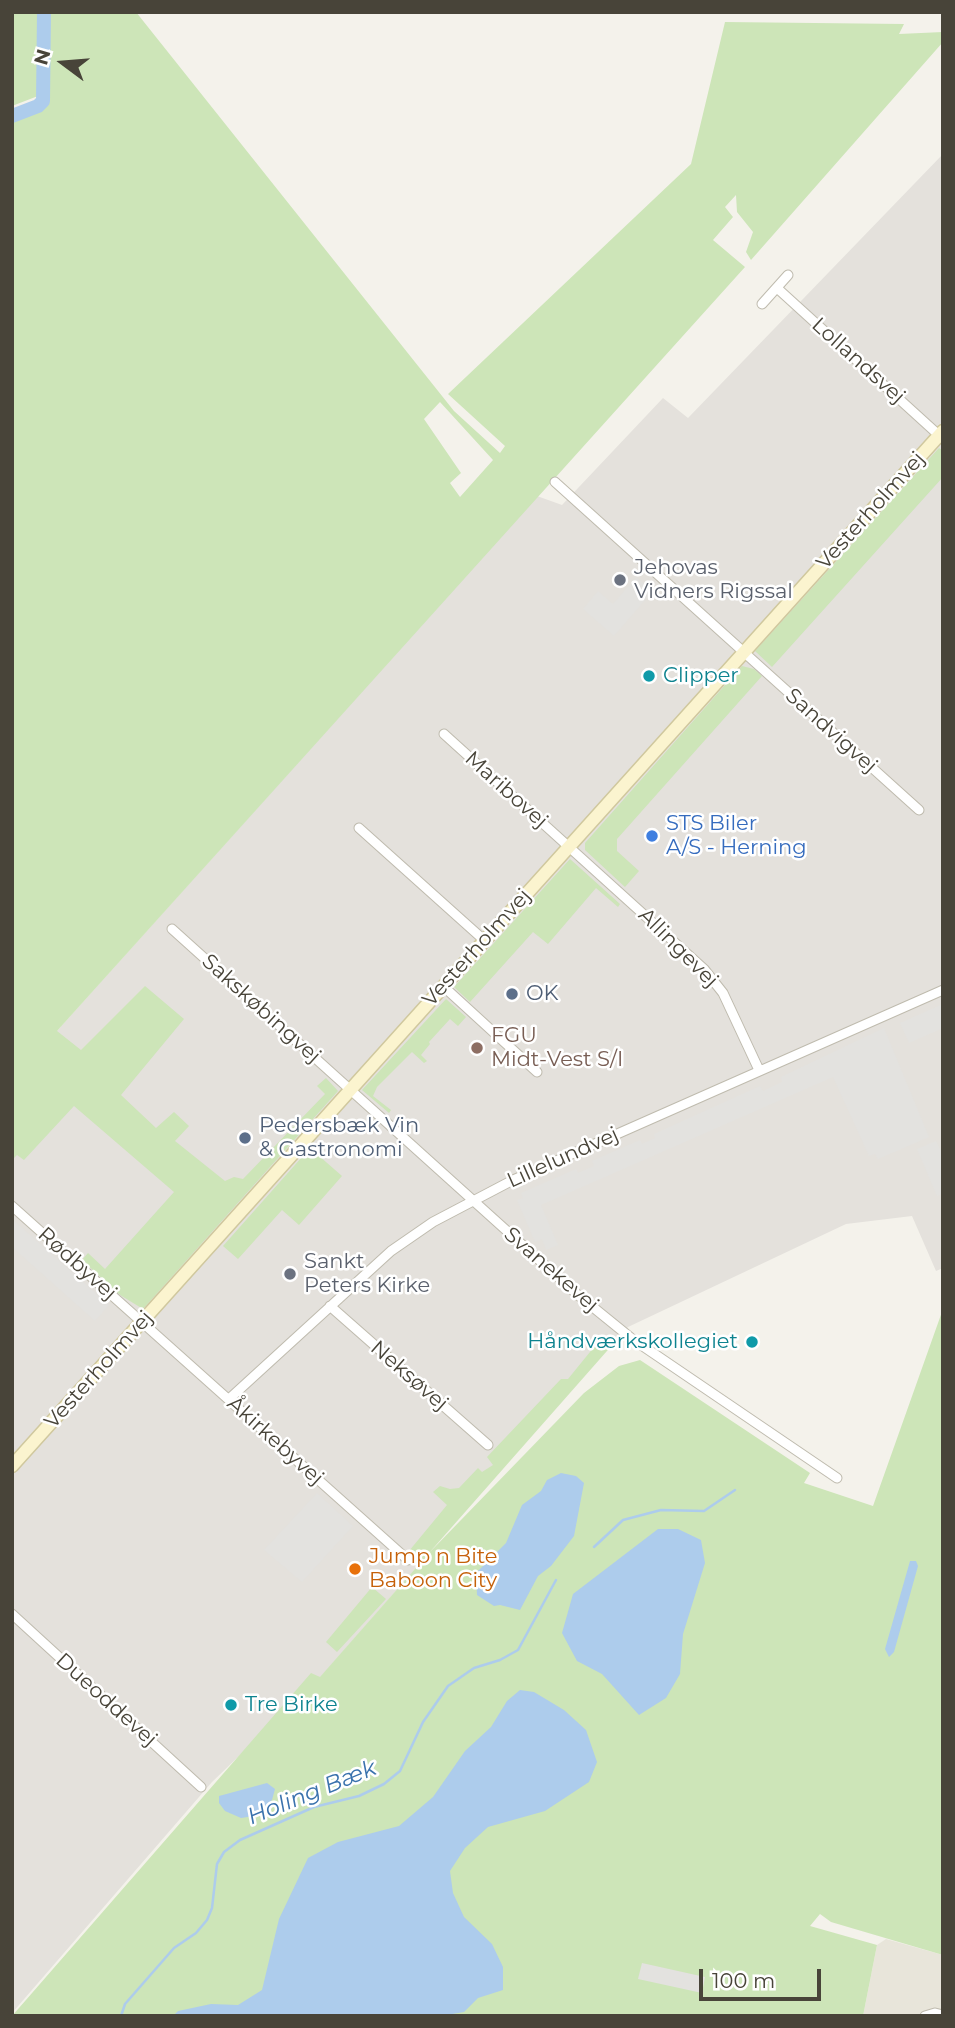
<!DOCTYPE html>
<meta charset="utf-8">
<style>
body{margin:0}
#map{position:relative;width:955px;height:2028px;overflow:hidden;background:#f4f2eb;font-family:Montserrat,sans-serif}
canvas{display:block}
.frame{position:absolute;inset:0;border:14px solid #484439;pointer-events:none}
.north{position:absolute;left:28px;top:28px;width:70px;height:70px;-webkit-text-stroke:5px #fff;paint-order:stroke;rotate:286deg;font-size:19px;font-weight:700;line-height:28px;text-align:center;color:#484439}
.north::after{content:'';display:block;margin:auto;width:24px;height:32px;background:#484439;clip-path:polygon(50% 0,100% 100%,50% 72%,0 100%)}
.scale{position:absolute;left:699px;top:1969px;width:122px;height:32px;box-sizing:border-box;border:4px solid #484439;border-top:0;padding-left:9px;font-size:21px;line-height:24px;white-space:nowrap;color:#484439;-webkit-text-stroke:5px #fff;paint-order:stroke}
</style>
<div id="map">
<canvas width="955" height="2028"></canvas>
<div class="frame"></div>
<div class="north">N</div>
<div class="scale">100 m</div>
</div>
<script>
const ctx = document.querySelector('canvas').getContext('2d');
ctx.lineJoin = 'round';
function paint(path, color) { ctx.fillStyle = color; ctx.fill(path, 'evenodd'); }
const toPath = rows => new Path2D(rows.map(r => 'M' + r).join(''));
function trace(path, color, width, dash) { ctx.strokeStyle = color; ctx.lineWidth = width; ctx.lineCap = dash ? 'butt' : 'round'; ctx.setLineDash(dash || []); ctx.stroke(path); }
function label(font, color, halo, rows, align = 'center') {
  ctx.font = font + ' Montserrat,sans-serif'; ctx.lineWidth = 5; ctx.setLineDash([]); ctx.textBaseline = 'middle'; ctx.strokeStyle = halo; ctx.fillStyle = color; for (const [text, x, y, turn = 0] of rows) {
    ctx.save(); ctx.translate(x, y); ctx.rotate((+turn || 0) * Math.PI / 180); ctx.textAlign = isNaN(turn) ? turn : align; if (halo) ctx.strokeText(text, 0, 0); ctx.fillText(text, 0, 0); ctx.restore();
  }
}
paint(toPath([
 [886,1939,943,1955,943,2016,863,2016,877,1945]
]), '#e8e5da');
paint(toPath([
 [943,154,943,1268,936,1271,912,1216,846,1224,628,1327,420,1552,425,1558,320,1678,212,1782,12,2013,12,1081,537,496,562,505,663,398,688,418]
]), '#e4e1dc');
paint(toPath([
 [12,12,38,12,38,96,12,106],
 [48,12,136,12,454,411,500,453,505,446,448,394,691,164,725,22,904,24,899,34,943,32,943,42,751,260,746,252,753,232,737,212,736,195,725,207,733,217,713,240,745,267,57,1031,81,1050,145,986,184,1019,121,1095,156,1128,174,1112,189,1126,175,1141,225,1181,234,1177,243,1179,325,1094,317,1086,326,1078,338,1091,143,1309,120,1295,82,1260,88,1253,105,1269,174,1192,74,1106,24,1160,17,1155,12,1160,12,118,39,109,47,102],
 [440,402,493,460,460,497,450,483,461,473,424,419],
 [939,448,943,451,943,477,772,667,755,651],
 [742,666,754,669,762,676,617,839,617,851,639,871,625,887,585,850,585,843],
 [570,859,620,904,618,907,596,888,548,944,533,932,470,1002,454,987],
 [446,999,466,1017,458,1026,450,1019,429,1042,430,1044,421,1055,427,1061,424,1063,412,1052,377,1087,373,1096,391,1110,389,1113,362,1090],
 [310,1148,342,1176,299,1225,282,1210,238,1259,223,1246],
 [943,1309,943,1955,831,1922,820,1914,810,1926,877,1945,863,2016,12,2016,311,1673,320,1677,422,1561,409,1551,447,1505,433,1492,440,1486,450,1489,459,1488,478,1468,482,1472,493,1465,487,1457,561,1379,568,1379,603,1336,614,1343,429,1553,584,1393,619,1366,640,1360,810,1473,804,1483,873,1506],
 [372,1587,386,1599,337,1652,326,1642]
]), '#cde5b8');
paint(toPath([
 [636,577,653,591,614,636,583,609,598,591,613,604],
 [943,1004,943,1028,909,1043,900,1023],
 [884,1028,929,1137,878,1159,875,1154,869,1156,833,1077,541,1205,558,1245,546,1250,542,1239,535,1242,517,1200,523,1198,521,1193,576,1169,578,1173,594,1166,592,1161,640,1140,642,1144,655,1138,654,1134,760,1086,763,1091,782,1082,781,1077],
 [936,1141,943,1155,943,1193,937,1196,917,1149],
 [12,1219,109,1305,95,1321,12,1247],
 [317,1493,353,1526,302,1582,264,1550],
 [642,1963,705,1977,702,1993,638,1979]
]), '#e3e2df');
paint(toPath([
 [561,1473,576,1476,584,1483,574,1536,551,1566,538,1576,520,1610,500,1605,494,1606,477,1595,476,1573,506,1543,522,1505,541,1491,547,1480],
 [658,1529,678,1529,701,1540,705,1563,683,1634,680,1674,666,1698,639,1715,602,1674,577,1661,562,1633,573,1594],
 [910,1561,916,1561,918,1566,894,1652,889,1657,885,1649],
 [520,1690,534,1692,564,1710,586,1730,597,1762,589,1782,545,1811,488,1827,465,1848,450,1871,453,1893,464,1917,492,1944,503,1967,503,1990,478,1998,464,2012,441,2016,173,2016,178,2011,211,2004,238,2005,262,1990,279,1919,308,1858,338,1842,399,1826,433,1797,465,1751,491,1727,507,1701],
 [267,1783,275,1789,272,1800,254,1816,241,1818,225,1811,219,1803,219,1796]
]), '#adccec');
trace(toPath([
 [594,1547,623,1520,661,1510,704,1511,735,1490],
 [121,2016,125,2004,174,1948,196,1933,207,1920,212,1908,217,1864,224,1852,240,1840,314,1807,359,1796,384,1784,400,1771,423,1722,448,1686,474,1668,500,1660,518,1650,556,1580]
]), '#adccec', 2.5);
trace(toPath([
 [12,116,38,106,43,101,44,12]
]), '#adccec', 14);
const street = toPath([
 [777,288,942,438],
 [762,304,788,275],
 [555,482,919,810],
 [444,734,704,969,723,993,759,1070],
 [359,828,485,941],
 [172,929,578,1295,631,1338,837,1478],
 [443,986,537,1072],
 [12,1206,408,1560],
 [330,1306,488,1445],
 [229,1399,391,1251,433,1222,513,1180,943,990],
 [12,1614,201,1787],
 [925,2016,935,2013,943,2015]
]);
const secondary = toPath([
 [12,1466,943,431]
]);
trace(street, '#bfbbae', 11);
trace(secondary, '#d0c89e', 15);
trace(street, '#fff', 9);
trace(secondary, '#fbf4cf', 12);
for (const [x, y, r, color] of [
 [620,580,7,"#6b7280"],
 [649,676,7,"#0f9aa8"],
 [652,836,7,"#3f7fe0"],
 [512,994,7,"#5c6f8a"],
 [477,1048,7,"#8d6e63"],
 [245,1138,7,"#5c6f8a"],
 [290,1274,7,"#6b7280"],
 [752,1342,7,"#0f9aa8"],
 [355,1569,7,"#e8710a"],
 [231,1705,7,"#0f9aa8"]
]) { const dot = new Path2D(); dot.arc(x, y, r, 0, 2 * Math.PI); ctx.fillStyle = color; ctx.fill(dot); trace(dot, '#fff', 2.5); }
label('21px', '#484439', '#fff', [
 ["Lollandsvej",858,361,42],
 ["Vesterholmvej",871,511,-48],
 ["Sandvigvej",831,731,42],
 ["Maribovej",506,790,42],
 ["Vesterholmvej",477,948,-48],
 ["Allingevej",678,948,45],
 ["Sakskøbingvej",261,1009,42],
 ["Lillelundvej",563,1158,-24],
 ["Rødbyvej",77,1264,42],
 ["Svanekevej",551,1270,41],
 ["Vesterholmvej",99,1370,-48],
 ["Neksøvej",409,1376,41],
 ["Åkirkebyvej",275,1441,42],
 ["Dueoddevej",106,1700,42]
]);
label('21px', '#5b616d', '#fff', [
 ["Jehovas",634,568],
 ["Vidners Rigssal",634,592],
 ["Sankt",304,1262],
 ["Peters Kirke",304,1286]
], 'left');
label('21px', '#0d838f', '#fff', [
 ["Clipper",663,676],
 ["Håndværkskollegiet",738,1342,"right"],
 ["Tre Birke",245,1705]
], 'left');
label('21px', '#366cbe', '#fff', [
 ["STS Biler",666,824],
 ["A/S - Herning",666,848]
], 'left');
label('21px', '#4e5e75', '#fff', [
 ["OK",526,994],
 ["Pedersbæk Vin",259,1126],
 ["& Gastronomi",259,1150]
], 'left');
label('21px', '#785e54', '#fff', [
 ["FGU",491,1036],
 ["Midt-Vest S/I",491,1060]
], 'left');
label('21px', '#c56008', '#fff', [
 ["Jump n Bite",369,1557],
 ["Baboon City",369,1581]
], 'left');
label('italic 23px', '#3a72ad', '#fff', [
 ["Holing Bæk",312,1793,-22]
]);
</script>
